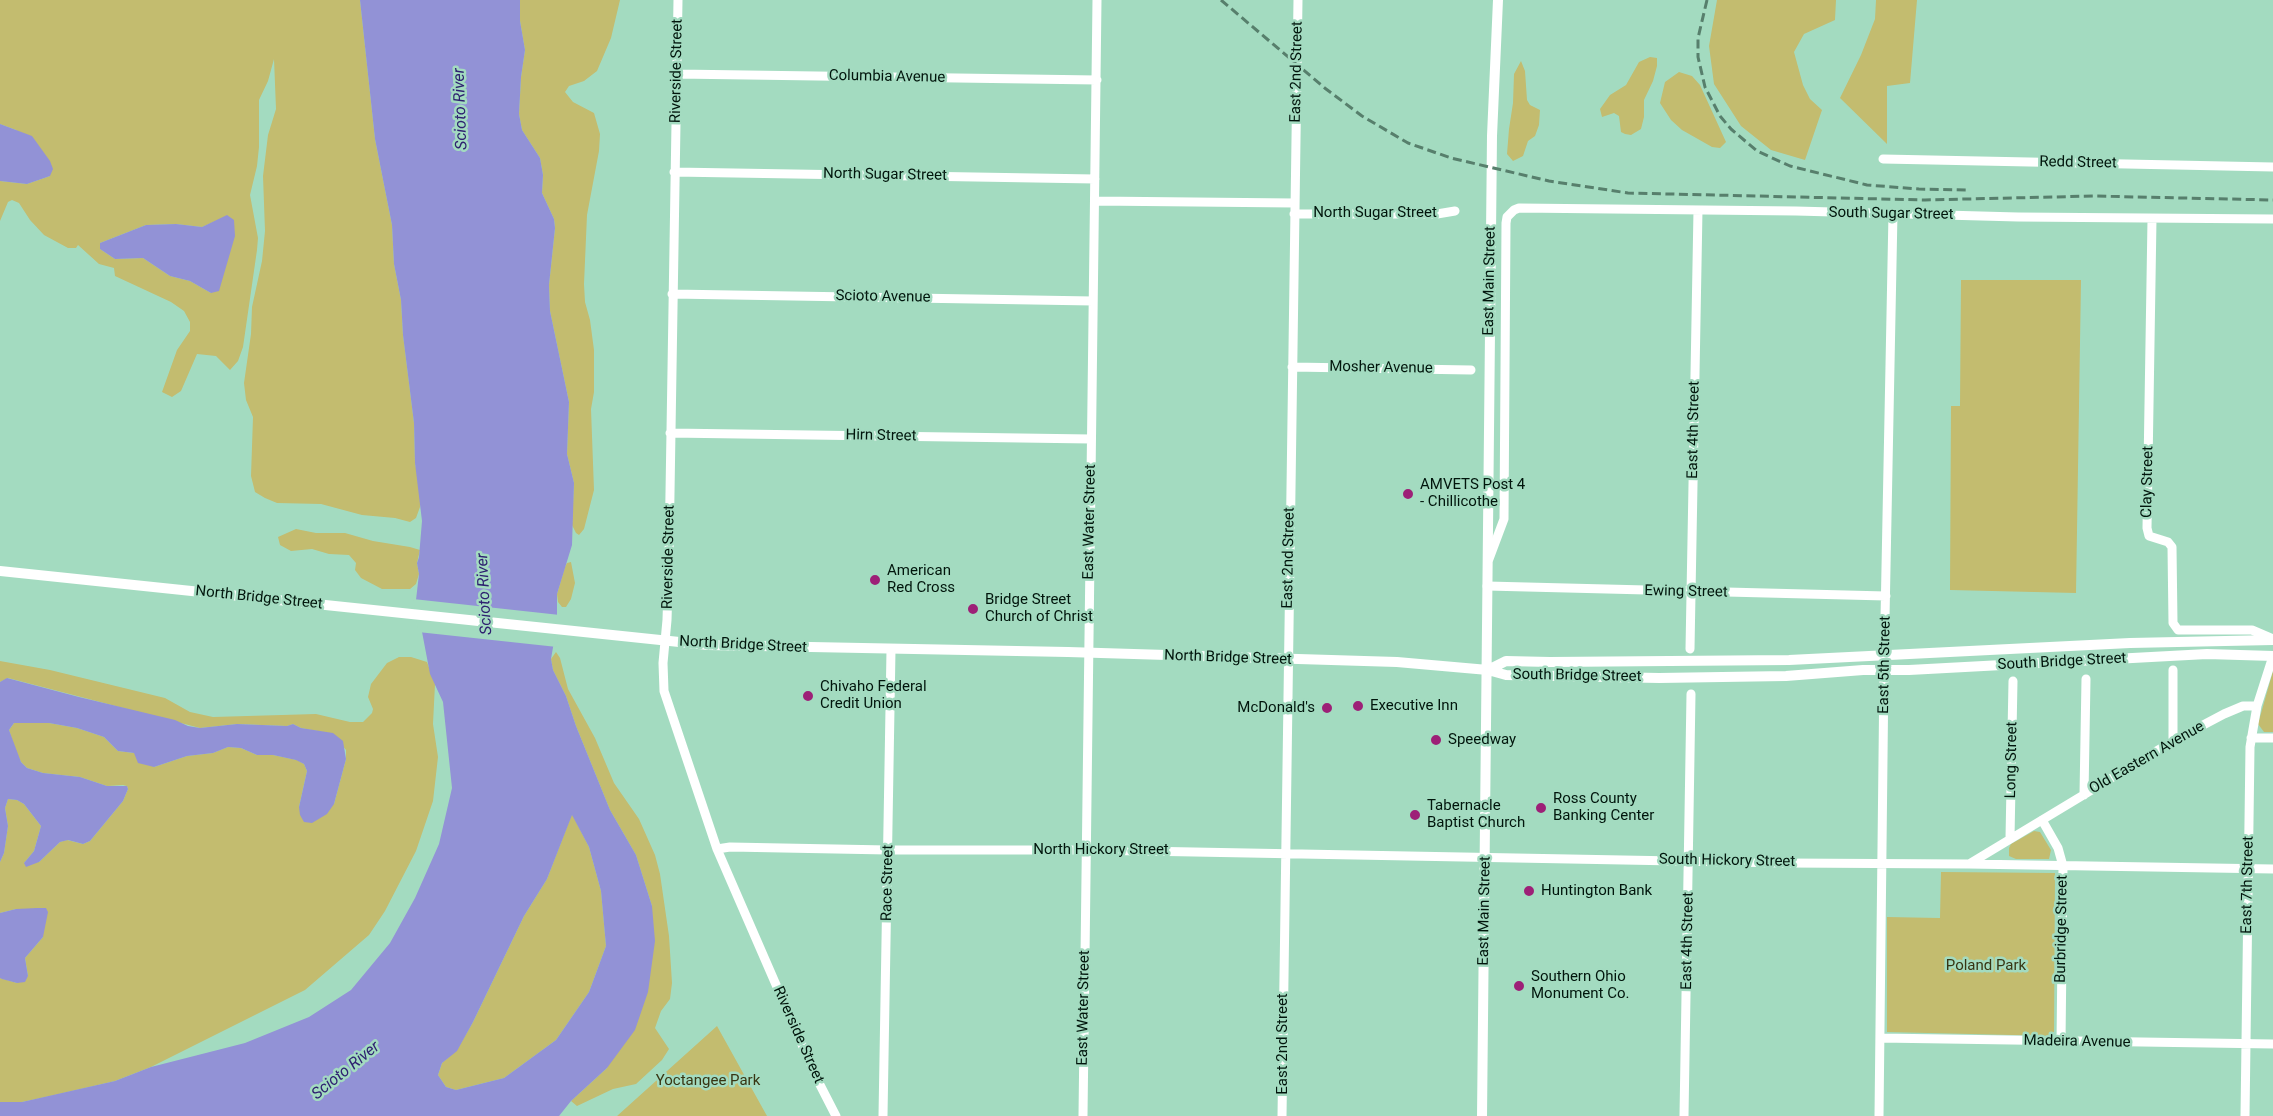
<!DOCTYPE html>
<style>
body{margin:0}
canvas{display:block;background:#a3dbc0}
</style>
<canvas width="2273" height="1116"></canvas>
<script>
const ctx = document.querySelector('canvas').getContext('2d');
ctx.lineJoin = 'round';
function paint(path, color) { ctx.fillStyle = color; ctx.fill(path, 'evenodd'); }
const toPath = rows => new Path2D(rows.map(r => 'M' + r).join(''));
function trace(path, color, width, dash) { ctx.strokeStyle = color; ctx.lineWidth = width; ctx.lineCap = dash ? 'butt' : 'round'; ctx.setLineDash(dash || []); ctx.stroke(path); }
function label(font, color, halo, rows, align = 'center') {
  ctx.font = font + ' Roboto,sans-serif'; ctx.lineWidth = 5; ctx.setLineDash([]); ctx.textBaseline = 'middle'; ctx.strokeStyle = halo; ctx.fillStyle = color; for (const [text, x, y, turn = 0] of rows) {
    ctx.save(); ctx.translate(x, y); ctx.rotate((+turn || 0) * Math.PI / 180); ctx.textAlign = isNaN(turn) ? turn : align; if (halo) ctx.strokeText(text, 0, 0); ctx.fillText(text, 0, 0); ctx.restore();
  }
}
paint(toPath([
 [0,0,360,0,375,139,392,225,394,264,401,300,403,335,414,423,415,463,420,490,420,507,416,518,410,522,395,518,362,515,321,504,277,503,265,498,255,492,251,476,253,417,246,400,244,383,251,334,252,307,262,261,265,231,263,176,268,135,276,109,274,59,268,81,259,100,259,147,257,166,250,195,258,238,257,250,243,347,238,361,230,370,216,356,197,354,181,391,172,397,162,392,177,350,190,331,190,322,184,311,171,302,115,276,114,268,99,264,78,245,76,248,68,248,44,235,30,220,19,203,12,200,8,202,0,221,0,181,27,184,50,176,16,130,0,124],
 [227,216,211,293,190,281,170,276,143,258,115,259,100,249,100,243,146,225,176,224,202,227],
 [520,0,620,0,611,38,597,71,584,81,569,86,565,92,573,102,594,113,600,134,599,151,587,215,584,284,585,302,590,320,594,350,594,392,591,409,594,490,584,529,579,535,576,533,572,525,574,483,567,454,569,402,550,311,549,285,555,228,554,219,542,193,543,175,540,158,522,130,519,114,521,77,525,50,520,21],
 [1717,0,1836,0,1835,20,1804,34,1794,52,1803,85,1810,99,1822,110,1805,160,1771,150,1741,126,1714,84,1709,46],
 [1876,0,1917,0,1910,83,1887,86,1887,144,1840,98,1861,55,1875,19],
 [1650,57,1657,58,1657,66,1653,81,1644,100,1644,117,1641,129,1631,135,1625,134,1621,132,1619,116,1614,113,1602,117,1600,109,1610,95,1626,85,1639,62],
 [1521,61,1525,71,1527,100,1530,105,1540,110,1539,125,1535,136,1528,141,1523,156,1513,161,1507,154,1509,129,1513,103,1514,74],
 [1679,72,1692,76,1700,85,1726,142,1720,148,1712,147,1682,130,1671,120,1660,103,1665,82],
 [1961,280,2081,280,2076,593,1950,590,1951,406,1960,406],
 [296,529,316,533,345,533,373,541,410,547,420,550,417,563,419,574,416,584,410,589,382,589,361,578,355,570,356,563,349,555,329,554,312,549,291,551,280,545,278,537],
 [571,562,575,583,571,599,566,607,562,607,558,602,557,594,565,567,567,563],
 [556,652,560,658,568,689,595,738,614,783,639,819,655,855,660,874,669,936,672,983,670,999,661,1011,655,1028,669,1049,662,1060,636,1084,613,1089,577,1106,571,1101,607,1068,652,906,636,855,610,810,576,726,566,696,553,670,551,659],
 [399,657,411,657,427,662,435,684,433,724,438,757,433,801,416,851,385,911,369,935,305,990,151,1067,115,1081,50,1096,22,1102,0,1102,0,978,17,983,28,976,25,958,43,937,16,909,0,913,0,862,4,853,8,826,5,808,8,799,17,800,24,804,41,826,34,851,24,863,39,862,60,842,67,840,83,844,90,841,123,801,128,789,127,786,123,785,107,786,80,777,43,773,27,768,21,762,16,751,9,730,14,723,49,723,77,728,104,737,118,751,134,753,154,767,187,756,213,753,228,747,241,748,257,755,273,755,297,760,304,764,307,771,299,807,334,804,346,759,346,750,333,734,301,728,293,724,287,726,237,724,200,728,8,678,0,682,0,661,50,670,165,698,190,712,213,717,316,714,350,722,363,722,372,713,373,709,368,697,371,684,387,663],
 [2273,671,2273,732,2264,732,2258,724],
 [572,814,589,847,601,891,606,946,589,992,556,1040,504,1078,456,1090,446,1087,438,1075,442,1063,457,1050,473,1022,524,916,547,879],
 [2034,831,2040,832,2051,850,2049,859,2016,859,2009,856,2009,848,2011,844],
 [1941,872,2055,873,2054,1036,1887,1032,1887,917,1940,918],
 [717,1026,767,1116,617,1116]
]), '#c3bc6f');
paint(toPath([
 [360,0,520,0,520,21,525,50,521,77,519,114,522,130,540,158,543,175,542,193,554,219,555,228,549,285,550,311,569,402,567,454,574,483,572,545,557,594,557,624,551,659,553,670,566,696,576,726,610,810,636,855,652,906,655,941,648,992,635,1030,607,1068,571,1101,559,1116,0,1116,0,1102,22,1102,115,1081,151,1067,245,1043,309,1017,351,990,390,943,415,898,439,844,452,788,443,702,430,674,416,600,419,574,417,563,419,557,422,521,415,463,414,423,403,335,401,300,394,264,392,225,375,139],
 [572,815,589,847,601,891,606,946,589,992,556,1040,504,1078,456,1090,446,1087,438,1075,442,1063,457,1051,473,1022,524,916,547,879],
 [0,124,32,136,50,161,53,169,50,176,27,184,0,181],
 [227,215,234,220,235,236,219,291,211,293,190,281,170,276,143,258,115,259,100,249,100,243,146,225,176,224,202,227],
 [7,678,79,697,175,720,188,726,200,728,237,724,287,726,293,724,301,728,333,733,343,741,346,759,334,804,327,814,312,823,304,822,300,815,299,807,307,771,304,764,296,760,273,755,257,755,241,748,228,747,213,753,187,756,154,767,138,763,134,753,118,751,104,737,77,728,49,723,14,723,9,730,21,762,27,768,43,773,80,777,107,786,127,786,128,789,123,801,90,841,83,844,68,840,60,842,39,862,26,867,24,863,34,851,41,826,24,804,17,800,8,799,5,808,8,826,4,853,0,862,0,682],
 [37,908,46,908,48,912,43,937,25,958,28,976,25,982,17,983,2,979,0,978,0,913,16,909]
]), '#9292d6');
paint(toPath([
 [413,599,560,615,557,647,418,632]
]), '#a3dbc0');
trace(toPath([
 [678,0,669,554,667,620,663,663,664,691,717,849,817,1079,836,1116],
 [677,74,1097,80],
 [1883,159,2273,167],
 [674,172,1095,179],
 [1095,201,1294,203],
 [1294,214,1437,214,1455,211],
 [2152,219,2147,528,2149,536,2168,542,2172,547,2173,623,2178,630,2252,630,2273,639],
 [672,294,1093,301],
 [1292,367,1471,370],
 [670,433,1091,439],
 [1489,559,1504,519,1506,223,1507,217,1514,210,1519,208,1796,211,2018,217,2273,219],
 [1487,586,1886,596],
 [1690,649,1698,210],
 [2173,670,2173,741],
 [2251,738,2273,738],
 [2084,795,2086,679],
 [2042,820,2058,848,2063,866,2061,1042],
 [2010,838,2013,681],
 [717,849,730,847,888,850,1087,850,1784,863,1969,864,2173,741,2224,714,2243,706,2257,706],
 [1969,864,2273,869],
 [1880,1038,2273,1044],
 [883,1116,891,650],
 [1083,1116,1097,0],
 [1282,1116,1298,0],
 [1684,1116,1691,694],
 [1879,1116,1884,669,1893,213],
 [2245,1116,2250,747,2257,706,2273,656]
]), '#fff', 9);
trace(toPath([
 [0,571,708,645,1068,652,1397,662,1488,670,1506,675,1659,678,1786,676,1863,670,1909,670,2207,654,2273,656],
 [1488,670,1506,661,1550,662,1789,660,2130,643,2273,640],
 [1482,1116,1492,136,1498,0]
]), '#fff', 10);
trace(toPath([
 [1221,0,1326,89,1362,116,1408,143,1451,158,1549,181,1628,193,1925,200,2094,196,2273,200],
 [1707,0,1698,38,1698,57,1705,87,1720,116,1731,129,1757,151,1790,166,1867,185,1919,189,1968,190]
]), '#577f6c', 3, [9, 4.5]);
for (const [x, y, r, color] of [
 [1408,494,6,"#9d2077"],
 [875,580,6,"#9d2077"],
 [973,609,6,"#9d2077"],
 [808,696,6,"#9d2077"],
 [1358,706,6,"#9d2077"],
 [1327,708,6,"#9d2077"],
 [1436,740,6,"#9d2077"],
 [1541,808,6,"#9d2077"],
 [1415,815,6,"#9d2077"],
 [1529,891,6,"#9d2077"],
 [1519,986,6,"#9d2077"]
]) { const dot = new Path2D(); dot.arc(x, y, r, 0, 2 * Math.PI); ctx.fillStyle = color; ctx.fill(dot); trace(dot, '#a3dbc0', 2); }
label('15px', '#01150c', '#a3dbc0', [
 ["Riverside Street",677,71,-89],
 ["East 2nd Street",1297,72,-89],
 ["Columbia Avenue",887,77,1],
 ["Redd Street",2078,163,1],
 ["North Sugar Street",885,175,1],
 ["North Sugar Street",1375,213],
 ["South Sugar Street",1891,214,1],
 ["East Main Street",1490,281,-89],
 ["Scioto Avenue",883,297,1],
 ["Mosher Avenue",1381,368,1],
 ["East 4th Street",1694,430,-89],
 ["Hirn Street",881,436,1],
 ["Clay Street",2148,482,-89],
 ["East Water Street",1090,522,-89],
 ["Riverside Street",669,557,-89],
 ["East 2nd Street",1289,558,-89],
 ["Ewing Street",1686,592,1],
 ["North Bridge Street",259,598,6],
 ["North Bridge Street",743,645,3],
 ["North Bridge Street",1228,658,2],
 ["South Bridge Street",2062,662,-3],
 ["East 5th Street",1885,665,-89],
 ["South Bridge Street",1577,676,1],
 ["Old Eastern Avenue",2147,758,-30],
 ["Long Street",2012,760,-89],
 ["North Hickory Street",1101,850],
 ["South Hickory Street",1727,861,1],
 ["Race Street",888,883,-89],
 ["East 7th Street",2248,885,-89],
 ["East Main Street",1485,911,-89],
 ["Burbridge Street",2062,929,-89],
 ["East 4th Street",1688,941,-89],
 ["East Water Street",1084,1008,-89],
 ["Riverside Street",798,1035,66],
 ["Madeira Avenue",2077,1042,1],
 ["East 2nd Street",1283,1044,-90]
]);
label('15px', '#01150c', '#a3dbc0', [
 ["AMVETS Post 4",1420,485],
 ["- Chillicothe",1420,502],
 ["American",887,571],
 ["Red Cross",887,588],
 ["Bridge Street",985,600],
 ["Church of Christ",985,617],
 ["Chivaho Federal",820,687],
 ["Credit Union",820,704],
 ["Executive Inn",1370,706],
 ["McDonald's",1315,708,"right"],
 ["Speedway",1448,740],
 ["Ross County",1553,799],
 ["Banking Center",1553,816],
 ["Tabernacle",1427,806],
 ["Baptist Church",1427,823],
 ["Huntington Bank",1541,891],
 ["Southern Ohio",1531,977],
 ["Monument Co.",1531,994]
], 'left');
label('15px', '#383513', '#a3dbc0', [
 ["Poland Park",1986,966],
 ["Yoctangee Park",708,1081]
]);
label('italic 16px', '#2e2170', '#a3dbc0', [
 ["Scioto River",461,109,-92],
 ["Scioto River",485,594,-93],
 ["Scioto River",346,1071,-39]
]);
</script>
